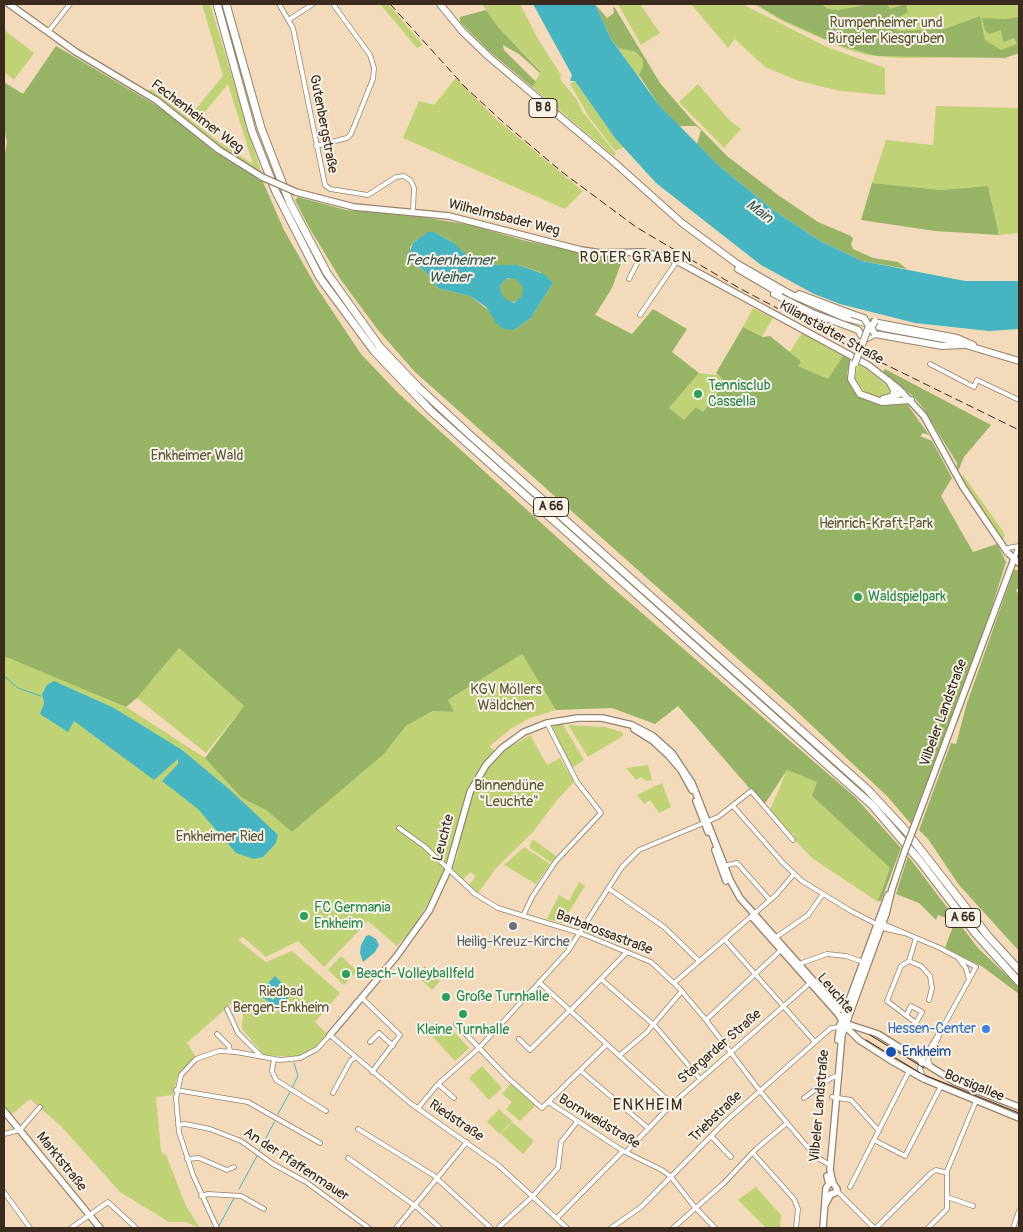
<!DOCTYPE html>
<meta charset="utf-8">
<style>
body{margin:0}
#map{position:relative;width:1023px;height:1232px;overflow:hidden;background:#f2dabb;font-family:Pangolin,sans-serif}
canvas{display:block}
.frame{position:absolute;inset:0;border:5px solid #3b2a1e;pointer-events:none}
</style>
<div id="map">
<canvas width="1023" height="1232"></canvas>
<div class="frame"></div>
</div>
<script>
const ctx = document.querySelector('canvas').getContext('2d');
ctx.lineJoin = 'round';
function paint(path, color) { ctx.fillStyle = color; ctx.fill(path, 'evenodd'); }
const toPath = rows => new Path2D(rows.map(r => 'M' + r).join(''));
function trace(path, color, width, dash) { ctx.strokeStyle = color; ctx.lineWidth = width; ctx.lineCap = dash ? 'butt' : 'round'; ctx.setLineDash(dash || []); ctx.stroke(path); }
function label(font, color, halo, rows, align = 'center') {
  ctx.font = font + ' Pangolin,sans-serif'; ctx.lineWidth = 4; ctx.setLineDash([]); ctx.textBaseline = 'middle'; ctx.strokeStyle = halo; ctx.fillStyle = color; for (const [text, x, y, turn = 0] of rows) {
    ctx.save(); ctx.translate(x, y); ctx.rotate((+turn || 0) * Math.PI / 180); ctx.textAlign = isNaN(turn) ? turn : align; if (halo) ctx.strokeText(text, 0, 0); ctx.fillText(text, 0, 0); ctx.restore();
  }
}
paint(toPath([
 [202,4,210,4,261,172,227,152,148,91,151,89,219,142,253,164,228,84,198,120,191,115,223,76],
 [380,4,388,4,422,44,421,46,417,48],
 [482,4,520,4,539,41,561,75,560,79,577,100,582,111,616,154,614,156,532,87,541,71,499,28],
 [618,4,640,4,660,33,641,45],
 [691,4,742,4,827,47,885,68,885,95,840,91,799,81,765,67,735,39,728,48],
 [753,4,1019,4,1019,54,997,57,900,58,867,55,846,49,784,22],
 [4,30,34,53,14,80,4,72],
 [618,48,636,52,643,60,643,67,639,75,640,80],
 [456,78,496,119,583,191,565,209,403,138,419,101,434,105],
 [575,81,615,138,624,147,615,151,589,117,570,84],
 [698,84,730,121,741,129,724,148,679,102],
 [936,106,1019,108,1019,233,999,235,988,186,941,190,872,183,886,140,933,145],
 [753,308,773,318,762,336,743,327],
 [802,333,843,356,829,380,798,366,801,361,790,352],
 [858,363,889,387,891,395,878,398,863,390,855,379],
 [699,373,718,375,726,382,703,412,696,407,685,421,669,408],
 [963,475,1005,534,1003,540,961,479],
 [4,642,107,699,126,707,205,758,245,799,266,810,292,832,384,754,406,726,434,711,454,712,447,701,522,654,556,710,530,718,512,728,491,745,490,747,499,754,530,735,547,765,560,758,574,782,557,800,533,832,496,868,478,893,469,885,476,876,470,872,463,880,452,870,459,850,453,846,434,894,412,929,397,946,368,921,324,967,298,941,266,957,243,937,238,940,266,962,292,951,340,993,315,1022,328,1035,315,1047,296,1057,264,1055,242,1029,243,1013,233,1002,187,1043,196,1057,177,1078,173,1095,156,1097,161,1151,163,1154,166,1155,186,1206,200,1228,186,1222,169,1222,120,1192,61,1126,30,1099,10,1116,4,1109],
 [179,648,244,706,206,753,137,698],
 [562,723,584,760,572,768,552,727],
 [568,725,605,727,622,732,623,736,588,757],
 [648,765,652,780,647,781,641,777,636,780,626,768],
 [787,770,818,782,812,796,890,868,878,902,812,858,793,838,794,833,791,835,770,810],
 [662,783,671,807,659,813,650,800,644,804,637,795],
 [534,840,556,856,552,863,530,848,531,841],
 [524,847,550,864,536,884,504,865],
 [579,882,585,886,562,923,547,919,559,895,569,901],
 [341,956,357,971,344,985,328,970],
 [425,966,440,981,432,990,416,975],
 [447,1024,469,1048,455,1061,433,1037],
 [482,1066,502,1088,489,1100,469,1078],
 [511,1083,536,1105,520,1121,506,1109,512,1102,502,1094],
 [499,1109,512,1121,500,1134,487,1122],
 [512,1122,534,1141,523,1154,501,1134],
 [756,1187,781,1215,780,1228,766,1228,738,1200]
]), '#bfd275');
paint(toPath([
 [595,4,607,18,614,13,613,7,615,8,660,83,690,118,727,156,778,195,818,222,851,236,853,239,851,244,853,249,873,258,898,262,907,269,862,261,820,241,773,210,718,165,697,144,701,130,696,126,679,126,658,104,639,75,643,67,643,60,636,52,618,48,611,39],
 [756,4,821,4,828,9,838,10,872,4,887,4,890,9,906,4,908,12,898,18,897,31,945,29,980,16,985,40,1001,50,1017,44,1014,38,1003,42,1001,30,989,34,985,30,982,18,1005,19,1019,17,1019,53,1005,58,877,56,838,45,779,18],
 [486,10,499,28,541,72,540,73,519,54,503,45,504,50,536,82,532,87,489,51,460,22,460,17],
 [56,46,164,110,216,153,263,182,284,230,317,288,361,354,398,393,613,588,856,798,901,848,881,901,878,901,890,868,812,796,817,782,787,770,764,805,678,706,655,724,612,708,556,710,522,654,448,700,454,712,433,711,406,726,384,754,292,832,266,810,242,798,205,758,244,706,179,648,137,698,126,707,4,656,4,159,7,142,4,129,4,82,23,94],
 [872,183,941,190,988,186,999,235,935,231,861,220],
 [298,197,346,210,421,217,471,225,522,240,599,256,624,255,612,288,595,315,632,334,653,309,687,329,672,352,699,373,669,408,684,420,696,407,703,412,726,382,716,373,743,327,763,337,770,336,801,361,798,366,828,379,843,356,851,360,847,373,849,380,860,397,884,405,907,404,929,435,923,433,920,436,932,441,952,478,941,496,973,552,997,544,1006,562,987,622,911,824,887,796,791,706,415,372,378,330,341,280,310,229,295,200],
 [434,232,451,241,470,259,498,265,518,265,540,272,553,283,531,318,514,330,470,296,438,288,426,272,410,262,410,247,415,241],
 '500 290a12 12 0 1 1 24 0a12 12 0 1 1-24 0Z',
 [885,369,991,425,964,457,959,469,957,470,957,463,923,408,914,397,883,372],
 [1014,570,1019,570,1019,586,1016,591,1019,594,1019,951,959,885,928,839,919,830,951,743,956,744,967,703],
 [908,856,978,948,1019,987,1019,994,983,967,945,948,953,926,949,919,938,915,936,920,919,903,896,894]
]), '#97b466');
paint(toPath([
 [533,4,595,4,611,39,658,104,718,165,773,210,820,241,862,261,965,281,1019,281,1019,329,989,331,915,323,840,304,814,294,761,265,656,183,615,138,575,81,570,81,572,75],
 [428,232,434,232,454,243,470,259,498,265,518,265,544,274,553,283,531,318,514,330,504,329,497,324,486,307,470,296,438,288,426,272,407,259,413,243],
 [508,278,516,279,523,287,522,296,514,303,504,298,500,290,501,284],
 [54,681,114,708,182,750,229,789,278,835,276,843,263,857,254,859,236,853,198,809,162,781,178,764,178,759,154,780,74,721,68,732,40,714,44,703,42,694,47,685],
 [369,935,376,939,379,945,375,952,363,962,360,953,361,945,366,936],
 [275,976,282,983,269,997,273,1000,281,990,288,997,287,1003,275,1006,258,994]
]), '#46b5c1');
trace(toPath([
 [4,676,18,688,41,696],
 [292,1088,298,1076,294,1063],
 [278,1114,290,1092],
 [259,1151,276,1119],
 [239,1189,257,1156],
 [219,1226,234,1198]
]), '#46b5c1', 1);
const street = toPath([
 [279,4,293,28,325,185,330,189,368,195,396,177,404,176,411,181,414,188,413,211],
 [290,19,313,4],
 [48,32,70,4],
 [316,146,347,138,351,134,373,79,374,68,370,55,333,4],
 [629,279,643,252],
 [640,315,677,261],
 [930,364,974,387,977,380,1019,400],
 [1008,548,1019,546],
 [1014,559,1019,545],
 [733,806,783,863,802,881,851,911,886,929,904,933],
 [399,828,424,846,475,894,498,908,580,933,651,962,679,988,706,1020,760,1091,816,1157,830,1165],
 [723,866,737,863,770,900],
 [608,888,664,927,699,961],
 [523,916,532,897,556,861,601,813,577,782,547,723],
 [881,923,940,948,976,967],
 [775,938,808,915,823,894],
 [725,940,815,1042],
 [958,958,966,968,969,980],
 [909,961,921,966,930,976,932,988,929,1000],
 [799,964,827,954,846,956,863,962],
 [601,979,656,1027,700,1079],
 [539,982,672,1104],
 [674,983,776,895,794,874],
 [362,998,400,1035,372,1072],
 [227,1009,238,1033,262,1057],
 [570,1011,627,952],
 [907,1014,911,1006,922,1012,916,1023,887,1001,901,966,909,961,916,938],
 [706,1020,781,950],
 [456,1024,508,1078,542,1108,606,1045],
 [217,1034,229,1046,230,1051],
 [519,1039,530,1050,569,1011],
 [370,1042,379,1033,393,1046],
 [619,1056,646,1033,682,991],
 [274,1059,272,1071,276,1080,326,1111],
 [930,1065,928,1060,943,1027,976,967],
 [581,1071,648,1128],
 [924,1079,920,1069,921,1063,941,1030],
 [438,1084,454,1098],
 [176,1090,248,1102,320,1143],
 [333,1093,351,1060,355,1058],
 [832,1097,851,1100,879,1131],
 [804,1098,831,1078,837,1076],
 [550,1103,623,1151,662,1170,671,1177,693,1205,715,1228],
 [418,1108,438,1084,479,1048,568,951,622,867,639,850,718,817,751,791,793,840],
 [178,1125,185,1124,210,1129,241,1141,273,1164,306,1182,369,1228],
 [358,1129,433,1175,491,1228],
 [4,1134,20,1130,40,1107],
 [711,1136,731,1157],
 [874,1140,905,1156,941,1086],
 [626,1152,672,1104,810,983],
 [753,1153,794,1199,798,1209,796,1228],
 [348,1158,418,1208,440,1228],
 [187,1159,199,1158,227,1170,234,1167],
 [850,1187,909,1071],
 [837,1191,874,1228],
 [4,1192,30,1228],
 [201,1196,208,1194,241,1196,264,1209],
 [947,1197,973,1206],
 [557,1218,623,1151],
 [71,1228,108,1202,136,1228],
 [217,1228,193,1175,179,1132,176,1098,181,1075,196,1059,219,1051,236,1052,280,1060,300,1058,317,1049,330,1035,410,1103,498,1165,567,1228],
 [396,1228,467,1142],
 [498,1228,533,1196,558,1168,561,1142,577,1122],
 [611,1228,641,1207,726,1121,831,1028,840,1027],
 [673,1228,724,1183,756,1149,787,1123],
 [876,1228,931,1173,936,1170,947,1173],
 [928,1228,947,1209,947,1171,976,1101],
 [1013,1228,1019,1211]
]);
const secondary = toPath([
 [9,4,76,52,156,100,219,150,262,177],
 [296,192,354,207,449,216,581,250,601,253,643,252,675,260,868,365,899,389,924,416,963,487,1007,552,1019,563],
 [634,729,653,741,668,755,681,770,692,790],
 [696,801,708,832],
 [914,827,1014,559],
 [715,850,726,881],
 [752,917,838,1014,847,1028,859,1040,890,1060,924,1079,1019,1118],
 [844,1023,878,1034,955,1082,1019,1107],
 [330,1035,396,957,429,911,448,870,470,792,486,765,502,748,524,732,547,723,578,718,602,718,632,725,653,736,672,753,692,783,730,880,740,898,836,1006,840,1009,847,1008],
 [838,1040,840,1025,888,895],
 [4,1111,100,1228],
 [825,1205,831,1194,835,1193,837,1189,833,1183,830,1170,842,1035,886,914,892,889,904,853],
 [823,1228,826,1188,829,1184,827,1176]
]);
const primary = toPath([
 [440,4,462,31,489,57,615,163,682,223,736,263,790,294,843,317,884,328,949,340,1019,361],
 [738,269,779,293],
 [774,294,812,313,858,330,863,338],
 [799,294,852,314],
 [873,322,957,338,973,345],
 [865,339,875,334,942,346,962,345],
 [853,362,851,379,860,394,882,402,911,400],
 [889,381,894,390,893,397],
 [883,399,903,393]
]);
const highway = toPath([
 [217,4,252,131,276,192,320,278,374,351,430,410,872,805,920,861,975,933,1019,982],
 [226,4,261,128,290,203,327,273,380,347,418,387,470,435,867,789,906,831,988,936,1019,970]
]);
trace(street, '#96826c', 5.5);
trace(secondary, '#96826c', 8);
trace(primary, '#96826c', 8);
trace(highway, '#96826c', 9);
trace(street, '#fff', 4);
trace(secondary, '#fff', 5.5);
trace(primary, '#fff', 6);
trace(highway, '#fff', 7);
trace(toPath([
 [870,1035,924,1068],
 [866,1040,922,1074,1019,1113]
]), '#3b2a1e', 1);
trace(toPath([
 [390,4,465,87,504,123,562,172,636,227,739,288,864,354,1019,430]
]), '#3b2a1e', 1, [8, 4]);
const secondaryBridge = toPath([
 [262,177,296,192],
 [904,853,914,827]
]);
const primaryBridge = toPath([
 [852,314,864,318,869,326,855,363],
 [875,334,871,328,875,321]
]);
trace(secondaryBridge, '#96826c', 8, []);
trace(primaryBridge, '#96826c', 8, []);
trace(secondaryBridge, '#fff', 5.5);
trace(primaryBridge, '#fff', 6);
for (const [x, y, r, color] of [
 [698,394,5,"#2e9e5b"],
 [858,597,5,"#2e9e5b"],
 [304,916,5,"#2e9e5b"],
 [513,926,5,"#6b7280"],
 [346,974,5,"#2e9e5b"],
 [446,997,5,"#2e9e5b"],
 [463,1014,5,"#2e9e5b"],
 [986,1029,5,"#3f7fe0"],
 [891,1052,6,"#1a4fb4"]
]) { const dot = new Path2D(); dot.arc(x, y, r, 0, 2 * Math.PI); ctx.fillStyle = color; ctx.fill(dot); trace(dot, '#f7f3e8', 2); }
for (const [x, y, w] of [
 [543,108,28],
 [551,507,35],
 [963,918,35]
]) { const box = new Path2D(); box.roundRect(x - w / 2, y - 9.5, w, 19, 4); ctx.fillStyle = '#f7f3e8'; ctx.fill(box); trace(box, '#3b2a1e', 1); }
label('bold 12px', '#3b2a1e', null, [
 ["B 8",543,108],
 ["A 66",551,507],
 ["A 66",963,918]
]);
label('14px', '#5c5434', '#f7f3e8', [
 ["Rumpenheimer und",886,23],
 ["Bürgeler Kiesgruben",886,39],
 ["Enkheimer Wald",197,456],
 ["Heinrich-Kraft-Park",876,524],
 ["KGV Möllers",506,690],
 ["Wäldchen",506,706],
 ["Binnendüne",509,786],
 ["\"Leuchte\"",509,802],
 ["Enkheimer Ried",220,837],
 ["Riedbad",281,992],
 ["Bergen-Enkheim",281,1008]
]);
label('14px', '#3b2a1e', '#f7f3e8', [
 ["Fechenheimer Weg",197,117,37],
 ["Gutenbergstraße",323,124,79],
 ["Wilhelmsbader Weg",504,218,14],
 ["Kilianstädter Straße",831,333,29],
 ["Vilbeler Landstraße",944,713,-70],
 ["Leuchte",444,838,-75],
 ["Barbarossastraße",604,933,21],
 ["Leuchte",835,994,50],
 ["Stargarder Straße",720,1047,-41],
 ["Borsigallee",974,1086,22],
 ["Vilbeler Landstraße",820,1106,-85],
 ["Triebstraße",716,1117,-44],
 ["Riedstraße",456,1121,34],
 ["Bornweidstraße",599,1122,31],
 ["Marktstraße",61,1162,51],
 ["An der Pfaffenmauer",296,1165,33]
]);
label('14px', '#27864d', '#f7f3e8', [
 ["Tennisclub",708,386],
 ["Cassella",708,402],
 ["Waldspielpark",868,597],
 ["FC Germania",314,908],
 ["Enkheim",314,924],
 ["Beach-Volleyballfeld",356,974],
 ["Große Turnhalle",456,997],
 ["Kleine Turnhalle",463,1030,"center"]
], 'left');
label('14px', '#5b616d', '#f7f3e8', [
 ["Heilig-Kreuz-Kirche",513,942]
]);
label('14px', '#366cbe', '#f7f3e8', [
 ["Hessen-Center",976,1029]
], 'right');
label('14px', '#164399', '#f7f3e8', [
 ["Enkheim",902,1052]
], 'left');
label('italic 15px', '#3f5b57', '#f7f3e8', [
 ["Main",759,212,36],
 ["Fechenheimer",450,261],
 ["Weiher",450,278]
]);
ctx.letterSpacing = '1px';
label('15px', '#3b2a1e', '#f7f3e8', [
 ["ROTER GRABEN",636,258]
]);
ctx.letterSpacing = '0px';
ctx.letterSpacing = '1px';
label('16px', '#3b2a1e', '#f7f3e8', [
 ["ENKHEIM",648,1106]
]);
ctx.letterSpacing = '0px';
</script>
